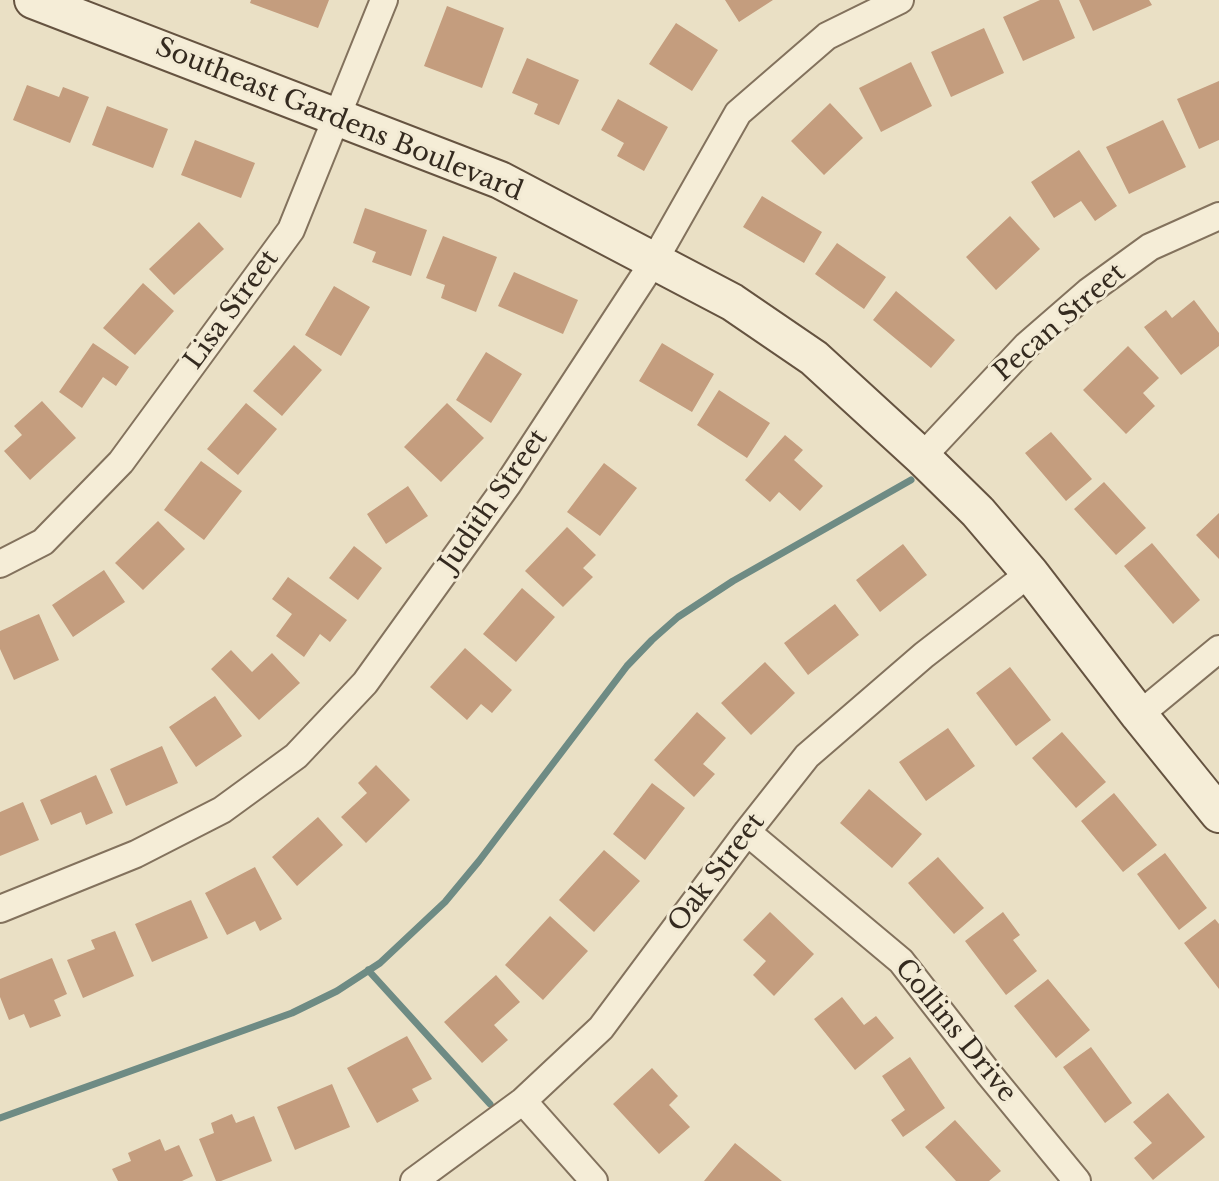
<!DOCTYPE html>
<style>
body{margin:0}
canvas{display:block;background:#eae0c5}
</style>
<canvas width="1219" height="1181"></canvas>
<script>
const ctx = document.querySelector('canvas').getContext('2d');
ctx.lineJoin = 'round';
const toPath = rows => new Path2D(rows.map(r => 'M' + r).join(''));
function trace(path, color, width, dash) { ctx.strokeStyle = color; ctx.lineWidth = width; ctx.lineCap = dash ? 'butt' : 'round'; ctx.setLineDash(dash || []); ctx.stroke(path); }
function paint(path, color) { ctx.fillStyle = color; ctx.fill(path, 'evenodd'); }
function label(font, color, halo, rows, align = 'center') {
  ctx.font = font + ' "Libre Baskerville",serif'; ctx.lineWidth = 6; ctx.setLineDash([]); ctx.textBaseline = 'middle'; ctx.strokeStyle = halo; ctx.fillStyle = color; for (const [text, x, y, turn = 0] of rows) {
    ctx.save(); ctx.translate(x, y); ctx.rotate((+turn || 0) * Math.PI / 180); ctx.textAlign = isNaN(turn) ? turn : align; if (halo) ctx.strokeText(text, 0, 0); ctx.fillText(text, 0, 0); ctx.restore();
  }
}
trace(toPath([
 [368,970,490,1104],
 [0,1118,292,1013,337,991,380,963,445,902,479,861,627,666,652,640,678,617,733,581,911,480]
]), '#6e8b84', 7);
paint(toPath([
 [251,0,329,0,318,28,250,3],
 [725,0,773,0,739,22],
 [1040,0,1059,0,1075,38,1023,61,1003,17],
 [1079,0,1149,0,1152,5,1093,31],
 [447,6,504,28,482,88,424,66],
 [676,23,718,50,692,91,649,64],
 [984,28,1004,73,951,97,931,52],
 [527,58,579,80,559,125,534,114,538,104,512,93],
 [911,62,932,106,881,132,859,88],
 [1219,81,1219,140,1199,149,1177,99],
 [27,85,59,97,63,87,89,97,70,143,13,120],
 [618,99,668,127,644,171,617,156,624,143,601,130],
 [830,103,863,138,824,175,791,141],
 [107,106,168,129,153,168,92,145],
 [1163,120,1186,167,1129,194,1106,147],
 [195,140,255,163,241,198,181,175],
 [1079,150,1117,206,1095,221,1081,201,1054,218,1031,182],
 [762,196,822,232,804,263,743,227],
 [365,208,427,230,411,276,372,262,376,252,353,243],
 [1010,216,1040,249,996,290,966,257],
 [199,222,224,249,174,295,149,269],
 [443,236,497,257,476,312,441,298,445,285,426,278],
 [837,243,886,277,864,309,815,274],
 [514,272,578,300,563,334,498,306],
 [143,283,174,311,135,355,103,328],
 [334,286,370,307,341,356,305,335],
 [896,291,955,340,931,368,873,320],
 [1194,300,1219,333,1219,346,1181,375,1144,327,1166,310,1172,318],
 [93,343,129,367,116,386,103,377,82,408,59,392],
 [662,343,714,374,692,412,639,381],
 [294,345,322,370,282,416,253,391],
 [1128,346,1159,378,1143,393,1155,406,1126,434,1083,390],
 [486,352,522,374,491,423,456,400],
 [719,390,770,423,747,458,697,425],
 [42,401,76,438,30,480,4,451,22,435,14,426],
 [246,403,277,429,238,475,207,449],
 [447,403,484,438,441,482,404,447],
 [1051,432,1092,479,1066,501,1025,453],
 [785,435,803,450,794,460,823,486,800,511,779,492,770,502,745,480],
 [201,461,242,491,204,540,164,510],
 [604,463,637,488,600,536,567,512],
 [1104,482,1146,528,1116,555,1074,509],
 [408,486,428,516,386,544,367,514],
 [1219,513,1219,559,1196,535],
 [158,521,185,549,143,590,115,563],
 [567,527,596,555,583,568,593,577,563,607,525,571],
 [1152,543,1200,600,1173,624,1124,566],
 [903,544,927,575,880,612,856,580],
 [354,546,382,568,358,600,329,578],
 [104,570,125,602,73,637,52,605],
 [288,577,347,620,330,642,320,634,304,657,276,636,292,614,272,599],
 [522,588,555,617,516,662,483,634],
 [835,604,859,635,808,675,784,643],
 [39,614,59,660,14,680,0,649,0,631],
 [465,648,512,690,492,713,481,704,467,720,430,687],
 [231,650,252,672,272,653,300,683,259,720,211,669],
 [765,662,795,693,751,735,721,703],
 [1010,667,1051,720,1016,746,976,693],
 [215,696,242,736,196,767,169,727],
 [697,712,726,738,703,764,715,774,694,797,654,760],
 [948,728,975,766,926,801,899,762],
 [1062,732,1106,782,1076,808,1032,758],
 [162,746,178,783,126,806,110,769],
 [376,765,410,800,366,843,341,817,367,793,358,783],
 [96,775,113,813,86,825,81,812,51,825,40,800],
 [652,783,685,808,645,860,613,834],
 [869,789,922,834,892,868,840,823],
 [1114,793,1157,845,1123,872,1081,821],
 [23,802,39,840,0,856,0,812],
 [318,817,343,845,297,886,272,857],
 [604,850,640,881,594,932,559,900],
 [1165,853,1207,908,1179,930,1137,874],
 [938,857,984,908,954,934,908,883],
 [255,867,282,919,260,931,255,921,227,935,205,893],
 [191,900,208,938,152,962,135,924],
 [770,912,814,954,774,996,753,975,766,961,743,940],
 [1003,912,1020,935,1013,940,1037,971,1006,995,965,941],
 [550,916,588,951,543,1000,505,965],
 [1215,919,1219,924,1219,989,1184,943],
 [115,931,134,976,83,998,67,960,95,949,91,940],
 [52,958,67,994,54,1000,61,1016,30,1028,24,1014,9,1020,0,997,0,979],
 [496,975,520,1002,494,1025,508,1040,482,1063,444,1022],
 [1048,979,1090,1030,1056,1058,1014,1006],
 [842,997,864,1025,876,1016,894,1038,855,1070,814,1019],
 [407,1036,432,1079,412,1089,419,1101,377,1123,347,1068],
 [1091,1047,1132,1103,1105,1123,1063,1067],
 [910,1057,945,1108,903,1137,891,1120,905,1110,882,1076],
 [652,1068,678,1096,669,1105,690,1127,659,1154,613,1104],
 [332,1084,350,1127,295,1150,277,1107],
 [1168,1093,1205,1137,1153,1180,1134,1158,1152,1143,1133,1122],
 [232,1114,236,1123,254,1116,272,1161,221,1181,216,1181,199,1139,214,1133,211,1123],
 [955,1120,1001,1171,989,1181,956,1181,925,1147],
 [160,1139,165,1151,179,1145,193,1176,182,1181,118,1181,112,1169,131,1161,128,1153],
 [735,1143,782,1181,704,1181]
]), '#c49d7e');
const street = toPath([
 [922,457,1027,345,1088,292,1150,247,1219,216],
 [0,564,43,542,121,462,291,230,384,0],
 [1139,715,1219,649],
 [747,832,901,961,989,1074,1077,1181],
 [0,909,136,854,222,810,296,756,365,683,508,484,654,261,738,113,827,36,900,0],
 [523,1101,594,1181],
 [414,1181,523,1101,601,1028,747,832,807,756,924,655,1030,573]
]);
const secondary = toPath([
 [33,0,500,180,732,302,814,358,922,457,978,512,1030,573,1139,715,1219,814]
]);
trace(street, '#83725d', 30);
trace(secondary, '#655340', 40);
trace(street, '#f5edd7', 26);
trace(secondary, '#f5edd7', 36);
label('26px', '#342a1f', '#f2ead4', [
 ["Southeast Gardens Boulevard",339,120,22],
 ["Lisa Street",232,310,-54],
 ["Pecan Street",1060,323,-41],
 ["Judith Street",494,501,-55],
 ["Oak Street",717,873,-53],
 ["Collins Drive",955,1031,51]
]);
</script>
